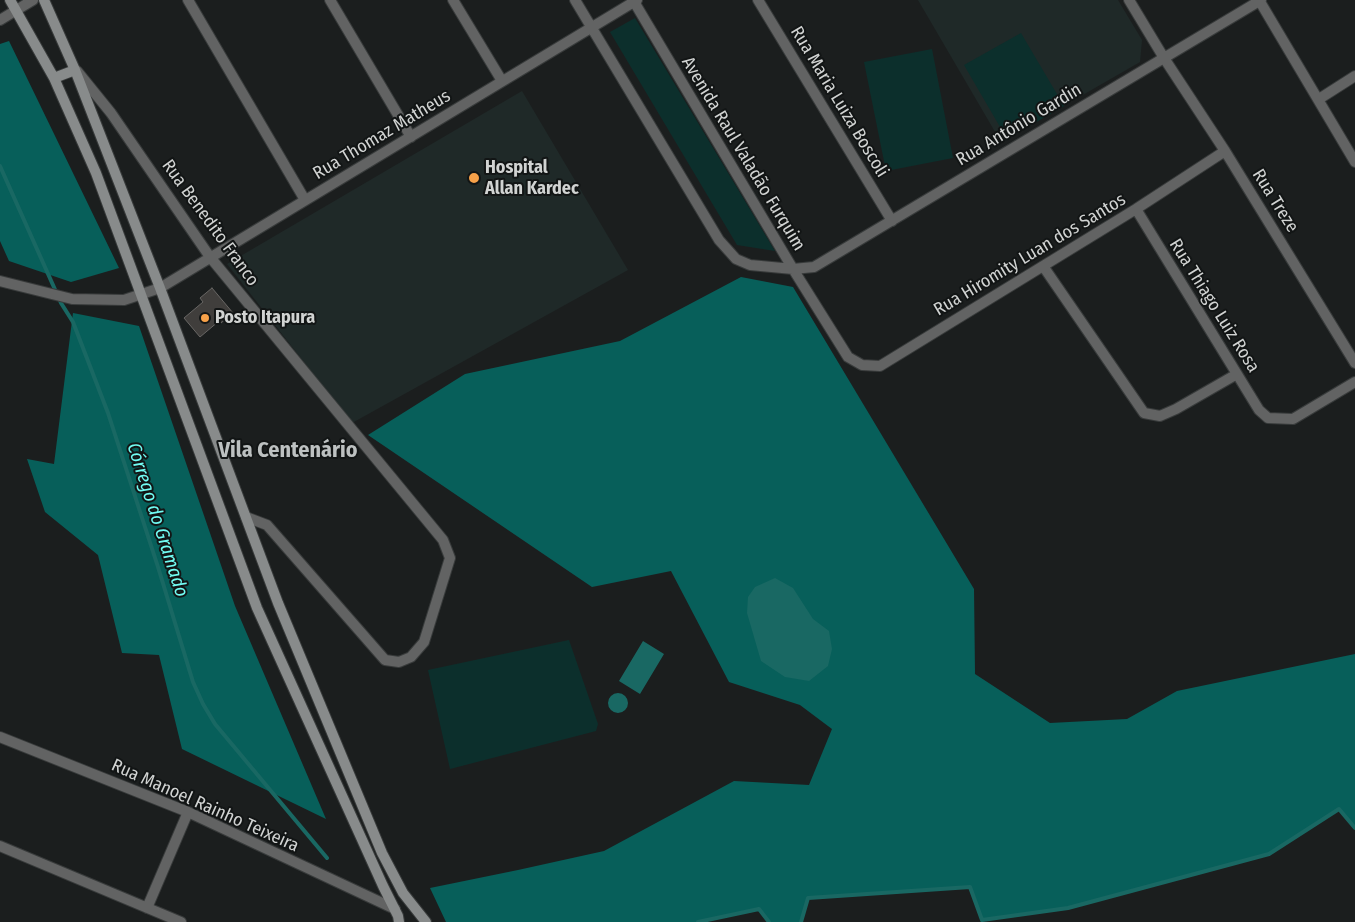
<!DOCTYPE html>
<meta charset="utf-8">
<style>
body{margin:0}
canvas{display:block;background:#1b1e1e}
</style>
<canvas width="1355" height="922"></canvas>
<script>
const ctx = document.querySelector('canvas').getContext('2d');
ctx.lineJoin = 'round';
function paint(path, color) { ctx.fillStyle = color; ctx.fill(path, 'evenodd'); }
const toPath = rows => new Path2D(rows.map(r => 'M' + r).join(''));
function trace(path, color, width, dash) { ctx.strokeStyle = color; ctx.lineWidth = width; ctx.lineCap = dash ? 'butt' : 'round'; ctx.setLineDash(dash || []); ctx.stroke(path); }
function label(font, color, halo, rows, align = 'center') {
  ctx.font = font + ' "Fira Sans Condensed",sans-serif'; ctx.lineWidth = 4; ctx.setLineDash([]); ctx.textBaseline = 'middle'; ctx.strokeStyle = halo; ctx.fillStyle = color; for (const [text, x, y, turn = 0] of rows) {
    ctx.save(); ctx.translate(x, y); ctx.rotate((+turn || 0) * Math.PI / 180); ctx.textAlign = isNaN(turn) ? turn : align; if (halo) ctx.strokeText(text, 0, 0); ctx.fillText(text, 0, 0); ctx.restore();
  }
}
paint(toPath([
 [918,0,1118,0,1142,40,1140,62,1001,142],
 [522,91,628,270,352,423,227,264]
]), '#1f2928');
paint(toPath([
 [635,18,775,251,737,245,610,32],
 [1021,33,1064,106,1007,139,964,65],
 [932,49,953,158,886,171,864,62],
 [569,640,598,724,596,731,450,769,428,670]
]), '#0c2f2c');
paint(toPath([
 [9,41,119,268,71,282,9,261,0,241,0,44],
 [741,277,793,287,974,589,975,674,1050,723,1127,719,1177,691,1355,654,1355,828,1339,809,1269,854,1068,908,982,920,970,888,808,898,801,922,769,922,759,909,698,922,446,922,430,888,518,870,604,851,734,781,809,785,832,729,800,705,729,682,671,571,592,587,368,435,465,374,620,341],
 [73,313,139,326,235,606,326,819,182,749,159,655,122,653,98,555,45,512,27,459,54,464]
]), '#075f5a');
paint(toPath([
 [775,578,793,588,813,619,829,631,832,649,828,666,809,681,785,677,761,661,747,613,748,597,755,587],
 [643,641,664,654,640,694,619,681],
 '608 703a10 10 0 1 1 20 0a10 10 0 1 1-20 0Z'
]), '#196863');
trace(toPath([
 [0,166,61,303,73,322,108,413,158,567,193,682,203,704,215,724,327,858],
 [698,922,759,909,769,922],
 [801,922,808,898,970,887,982,920,1068,908,1269,854,1339,809,1355,828]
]), '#196863', 4);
const building = toPath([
 [212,288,233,313,221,323,219,321,200,337,184,318,203,302,200,298,212,288]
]);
paint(building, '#403e3c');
trace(building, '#686664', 1);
const minor = toPath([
 [188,0,305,200],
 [330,0,411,137],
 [453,0,502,81],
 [575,0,719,240,736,259,750,265,793,269,814,267,1261,0],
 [633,0,793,269,848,357,862,365,880,366,1136,209,1225,151],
 [758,0,892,221],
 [1129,0,1164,58,1225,151,1355,363],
 [1259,0,1355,162],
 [0,20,33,0],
 [77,71,111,113,210,257,443,540,450,558,424,642,411,657,399,662,385,660,267,525,246,517],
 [1319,99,1355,76],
 [1136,209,1259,410,1268,418,1293,419,1355,382],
 [1043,266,1144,413,1160,416,1176,409,1237,374],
 [0,281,72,299,124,300,160,288,637,0],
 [0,737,188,812,395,909],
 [0,846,181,922],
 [147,908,188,812]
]);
const secondary = toPath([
 [10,0,54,78,96,173,257,608,383,886,398,916,399,922],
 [44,0,75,70,160,288,278,603,382,853,403,893,426,922],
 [54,78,75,70]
]);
trace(minor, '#383b3b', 12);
trace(secondary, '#383b3b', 12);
trace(minor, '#626363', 10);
trace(secondary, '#888b8b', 10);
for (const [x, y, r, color] of [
 [474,178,6,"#f7a149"],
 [205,318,5,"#f7a149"]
]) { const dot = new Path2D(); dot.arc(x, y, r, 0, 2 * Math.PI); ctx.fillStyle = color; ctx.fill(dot); trace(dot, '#121515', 2); }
label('18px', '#d1d3d2', '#121515', [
 ["Rua Maria Luiza Boscoli",839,102,59],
 ["Rua Antônio Gardin",1019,125,-31],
 ["Rua Thomaz Matheus",382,135,-31],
 ["Avenida Raul Valadão Furquim",743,154,59],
 ["Rua Treze",1275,201,58],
 ["Rua Benedito Franco",210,223,54],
 ["Rua Hiromity Luan dos Santos",1030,255,-31],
 ["Rua Thiago Luiz Rosa",1214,306,58],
 ["Rua Manoel Rainho Teixeira",205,806,24]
]);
label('bold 18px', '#d1d3d2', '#121515', [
 ["Hospital",485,168],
 ["Allan Kardec",485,189],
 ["Posto Itapura",215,318]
], 'left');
label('italic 19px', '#71fcf3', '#121515', [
 ["Córrego do Gramado",157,520,72]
]);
label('bold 22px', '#bdc1c1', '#121515', [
 ["Vila Centenário",288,451]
]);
</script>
